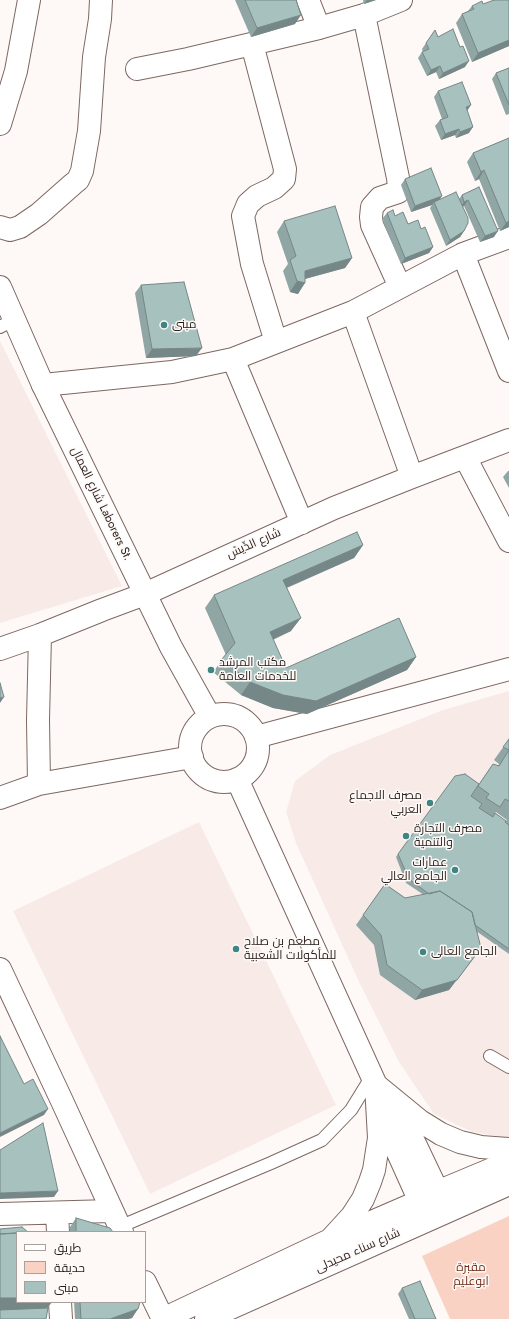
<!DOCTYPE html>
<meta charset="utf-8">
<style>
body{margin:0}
#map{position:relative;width:509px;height:1319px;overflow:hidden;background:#fef9f7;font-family:Jost,Cairo,sans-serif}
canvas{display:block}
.legend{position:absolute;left:16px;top:1231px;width:130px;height:72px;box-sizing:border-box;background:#fef9f7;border:1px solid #a7a19e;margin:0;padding:5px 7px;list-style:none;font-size:12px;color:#241c19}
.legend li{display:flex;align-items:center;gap:8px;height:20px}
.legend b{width:20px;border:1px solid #a7a19e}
</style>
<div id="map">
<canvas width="509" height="1319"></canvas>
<ul class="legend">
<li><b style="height:5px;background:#fff"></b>طريق</li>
<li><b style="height:11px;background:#f9d2c4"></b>حديقة</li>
<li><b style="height:11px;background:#a7c1bf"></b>مبنى</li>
</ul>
</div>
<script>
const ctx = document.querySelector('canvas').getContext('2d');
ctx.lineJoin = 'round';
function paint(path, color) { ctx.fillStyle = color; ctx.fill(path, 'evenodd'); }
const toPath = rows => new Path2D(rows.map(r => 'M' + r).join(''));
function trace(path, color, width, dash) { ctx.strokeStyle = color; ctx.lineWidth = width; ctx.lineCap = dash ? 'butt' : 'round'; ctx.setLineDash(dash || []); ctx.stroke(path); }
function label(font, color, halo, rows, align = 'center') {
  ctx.font = font + ' Jost,Cairo,sans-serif'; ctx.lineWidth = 3; ctx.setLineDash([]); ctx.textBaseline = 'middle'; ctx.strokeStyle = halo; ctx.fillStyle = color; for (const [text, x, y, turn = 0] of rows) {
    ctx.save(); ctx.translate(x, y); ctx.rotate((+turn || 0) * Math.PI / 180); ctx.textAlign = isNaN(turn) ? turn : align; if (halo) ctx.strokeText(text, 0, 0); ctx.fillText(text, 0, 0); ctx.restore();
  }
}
paint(toPath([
 [0,341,122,586,0,623],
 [509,691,509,1138,472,1132,434,1114,399,1062,360,984,296,843,286,812,295,781,330,755,443,710],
 [199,822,336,1105,150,1194,13,911]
]), '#f8ebe7');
paint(toPath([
 [509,1216,509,1319,450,1319,422,1256]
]), '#f9d2c4');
const service = toPath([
 [0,327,15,319],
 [490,1056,509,1067],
 [119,1227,271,1163,322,1140,351,1110,372,1076]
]);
const minor = toPath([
 [308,0,319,28],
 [364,15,398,178,399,188,398,192,380,198,372,207,371,217,372,225,400,287],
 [252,44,285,169,284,179,274,188,257,196,248,204,243,216,252,264,276,342],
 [137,69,188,59,319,28,364,15,401,0],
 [0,124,16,71,29,0],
 [0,227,10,230,20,227,39,214,73,184,78,180,82,171,89,131,94,57,100,19,101,0],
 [463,254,509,371],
 [353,312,412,477],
 [233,359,302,523],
 [43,385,172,372,233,359,353,312,463,254,509,237],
 [465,457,509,541],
 [0,649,40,635,102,610,145,594,334,508,412,477,509,440],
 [39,784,38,720,40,635],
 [0,798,39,784,192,757],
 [0,969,62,1101,122,1232],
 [57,1213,58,1232],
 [0,1214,111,1211],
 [145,1282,163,1319],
 [60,1302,61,1319]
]);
const tertiary = toPath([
 [256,737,509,669]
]);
const primary = toPath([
 [0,287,43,385,171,647,210,717],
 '190 748a34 34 0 1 1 68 0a34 34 0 1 1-68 0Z',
 [237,779,376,1085,379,1138,374,1170,370,1182,363,1199,352,1216,330,1240],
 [376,1085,420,1121,441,1134,460,1142,481,1147,509,1149],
 [396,1104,444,1205],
 [381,1115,426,1215],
 [163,1319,330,1240,420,1201,437,1192,509,1162],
 [206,1319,509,1184]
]);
trace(service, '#7d6861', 14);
trace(minor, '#7d6861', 24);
trace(tertiary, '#7d6861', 24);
trace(primary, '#7d6861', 24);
trace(service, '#fff', 12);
trace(minor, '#fff', 22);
trace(tertiary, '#fff', 22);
trace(primary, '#fff', 22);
paint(toPath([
 [235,0,296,0,295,24,251,37],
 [363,0,376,0,364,4],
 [483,4,509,46,472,62,456,23,462,14,468,11,472,6],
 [435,30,438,37,465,67,439,79,436,72,427,76,418,58,422,52,423,52,422,49],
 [509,68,509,114,506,115,492,79,496,73],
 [438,91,467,111,469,133,456,138,455,135,441,140,435,126,440,120,442,119,434,97],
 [509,138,509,227,500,231,479,179,475,181,467,162,473,153],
 [405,179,441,199,459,199,462,195,479,187,494,237,480,242,464,206,462,207,464,231,460,237,446,246,430,208,432,205,411,212,401,185],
 [387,213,395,216,408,224,421,229,433,247,429,253,401,264,382,219],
 [284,221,352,258,345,268,305,279,298,294,290,292,283,271,288,264,277,232],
 [141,285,196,356,146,358,135,293],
 [508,471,509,471,509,488,503,477],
 [363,545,354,558,287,588,291,631,273,640,286,668,416,657,407,670,307,714,273,708,241,695,213,672,226,655,205,608,214,595],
 [509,739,509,954,476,931,481,948,449,990,415,1000,380,975,374,945,356,925,385,884,405,898,424,895,406,883,396,857,398,854,479,784,493,764,498,766,499,764,494,760],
 [496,812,507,820,505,822,495,813],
 [76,1218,113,1232,70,1232,70,1227],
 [402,1288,436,1319,409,1319,398,1294],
 [74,1302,140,1302,132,1318,128,1319,75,1319]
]), '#90a6a4');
paint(toPath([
 [367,0,376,0,364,4],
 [301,15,295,24,251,37,257,28],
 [509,40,509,46,472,62,478,53],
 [469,61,465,67,439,79,443,73],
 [440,66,436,72,427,76,431,70],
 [471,105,467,111,466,107],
 [473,127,469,133,456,138,460,132],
 [459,129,455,135,441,140,445,134],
 [484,170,479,179,475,181,481,172],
 [442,196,438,202,434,202,432,205,411,212,415,206],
 [468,200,464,206,460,208,464,202],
 [509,221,509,227,500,231,506,223],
 [464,231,460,237,446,246,450,240],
 [498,231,494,237,480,242,485,236],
 [433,247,429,253,401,264,405,258],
 [352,258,345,268,297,281,305,271],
 [297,281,305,283,298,294,290,292],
 [202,348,196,356,146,358,152,349],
 [363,545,354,558,274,593,283,580],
 [301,618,291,631,260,645,270,632],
 [416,657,407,670,307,714,273,708,241,695,250,682],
 [4,697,0,703,0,698],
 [481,948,449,990,415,1000,422,990],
 [48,1109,44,1115,0,1137,0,1133],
 [58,1191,54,1197,0,1199,0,1193],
 [0,1298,17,1298,17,1302,52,1302,45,1311,0,1313],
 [138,1309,132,1318,128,1319,110,1319]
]), '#758786');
const building = toPath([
 [245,0,296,0,301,15,257,28,245,0],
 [494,0,509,0,509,40,478,53,462,14,474,9,472,6,482,1,483,4,494,0],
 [453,29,460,47,463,46,469,61,443,73,440,66,431,70,422,52,429,49,426,43,435,30,438,37,453,29],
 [509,68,509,105,496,73,509,68],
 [462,82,471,105,466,107,473,127,460,132,459,129,445,134,440,120,448,117,438,91,462,82],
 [509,138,509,221,506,223,484,170,481,172,473,153,509,138],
 [431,168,442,196,415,206,405,179,431,168],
 [479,187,498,231,485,236,468,200,464,202,462,195,479,187],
 [456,192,468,218,468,223,464,231,450,240,434,202,456,192],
 [335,206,352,258,305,271,305,283,297,281,290,260,296,256,284,221,335,206],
 [393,210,395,216,403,212,408,224,418,220,421,229,425,227,433,247,405,258,387,213,393,210],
 [184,282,202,348,152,349,141,285,184,282],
 [357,532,363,545,283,580,301,618,270,632,286,668,399,618,416,657,316,701,283,695,250,682,222,659,235,643,214,595,357,532],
 [0,683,4,697,0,698,0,683],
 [509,739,509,801,505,799,500,807,486,798,489,794,478,786,493,764,499,766,509,750,503,747,509,739],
 [465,774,479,784,471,796,482,804,479,808,493,817,495,813,506,821,505,822,509,825,509,949,475,925,472,912,440,891,429,894,409,879,398,854,455,776,465,774],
 [385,884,405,898,440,891,472,912,481,948,457,980,422,990,387,965,381,935,363,915,385,884],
 [0,1036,24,1084,33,1079,48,1109,0,1133,0,1036],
 [43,1123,58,1191,0,1193,0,1150,43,1123],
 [76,1218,110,1228,113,1232,76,1232,76,1218],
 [22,1227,28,1232,17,1232,17,1233,0,1234,0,1229,22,1227],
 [17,1233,17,1298,0,1298,0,1234,17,1233],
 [420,1281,436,1319,415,1319,402,1288,420,1281],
 [80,1302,140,1302,138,1309,110,1319,81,1319,80,1302],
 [48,1308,46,1319,0,1319,0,1310,48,1308]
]);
paint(building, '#a7c1bf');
trace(building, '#758786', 1);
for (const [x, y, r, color] of [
 [164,325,4,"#3e8683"],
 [211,670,4,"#3e8683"],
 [430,803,4,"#3e8683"],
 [406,836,4,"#3e8683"],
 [455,870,4,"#3e8683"],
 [236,949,4,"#3e8683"],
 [423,952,4,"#3e8683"]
]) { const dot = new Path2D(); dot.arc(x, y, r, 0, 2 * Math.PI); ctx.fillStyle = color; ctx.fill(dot); trace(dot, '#fef9f7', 1.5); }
label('12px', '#241c19', '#fef9f7', [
 ["مبنى",172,325],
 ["مكتب المرشد",219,663],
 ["للخدمات العامة",219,677],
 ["مصرف الاجماع",422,796,"right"],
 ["العربي",422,810,"right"],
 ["مصرف التجارة",414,829],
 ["والتنمية",414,843],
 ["عمارات",447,863,"right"],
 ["الجامع العالي",447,877,"right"],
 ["مطعم بن صلاح",244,942],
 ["للمأكولات الشعبية",244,956],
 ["الجامع العالى",431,952]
], 'left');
label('12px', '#241c19', '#fef9f7', [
 ["شارع العمال Laborers St.",101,504,64],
 ["شارع الدِّيسْ",254,544,-24],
 ["شارع سناء محيدلى",358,1251,-24]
]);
label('12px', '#6e3019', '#fef9f7', [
 ["مقبرة",471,1268],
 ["ابوعليم",471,1282]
]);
</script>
